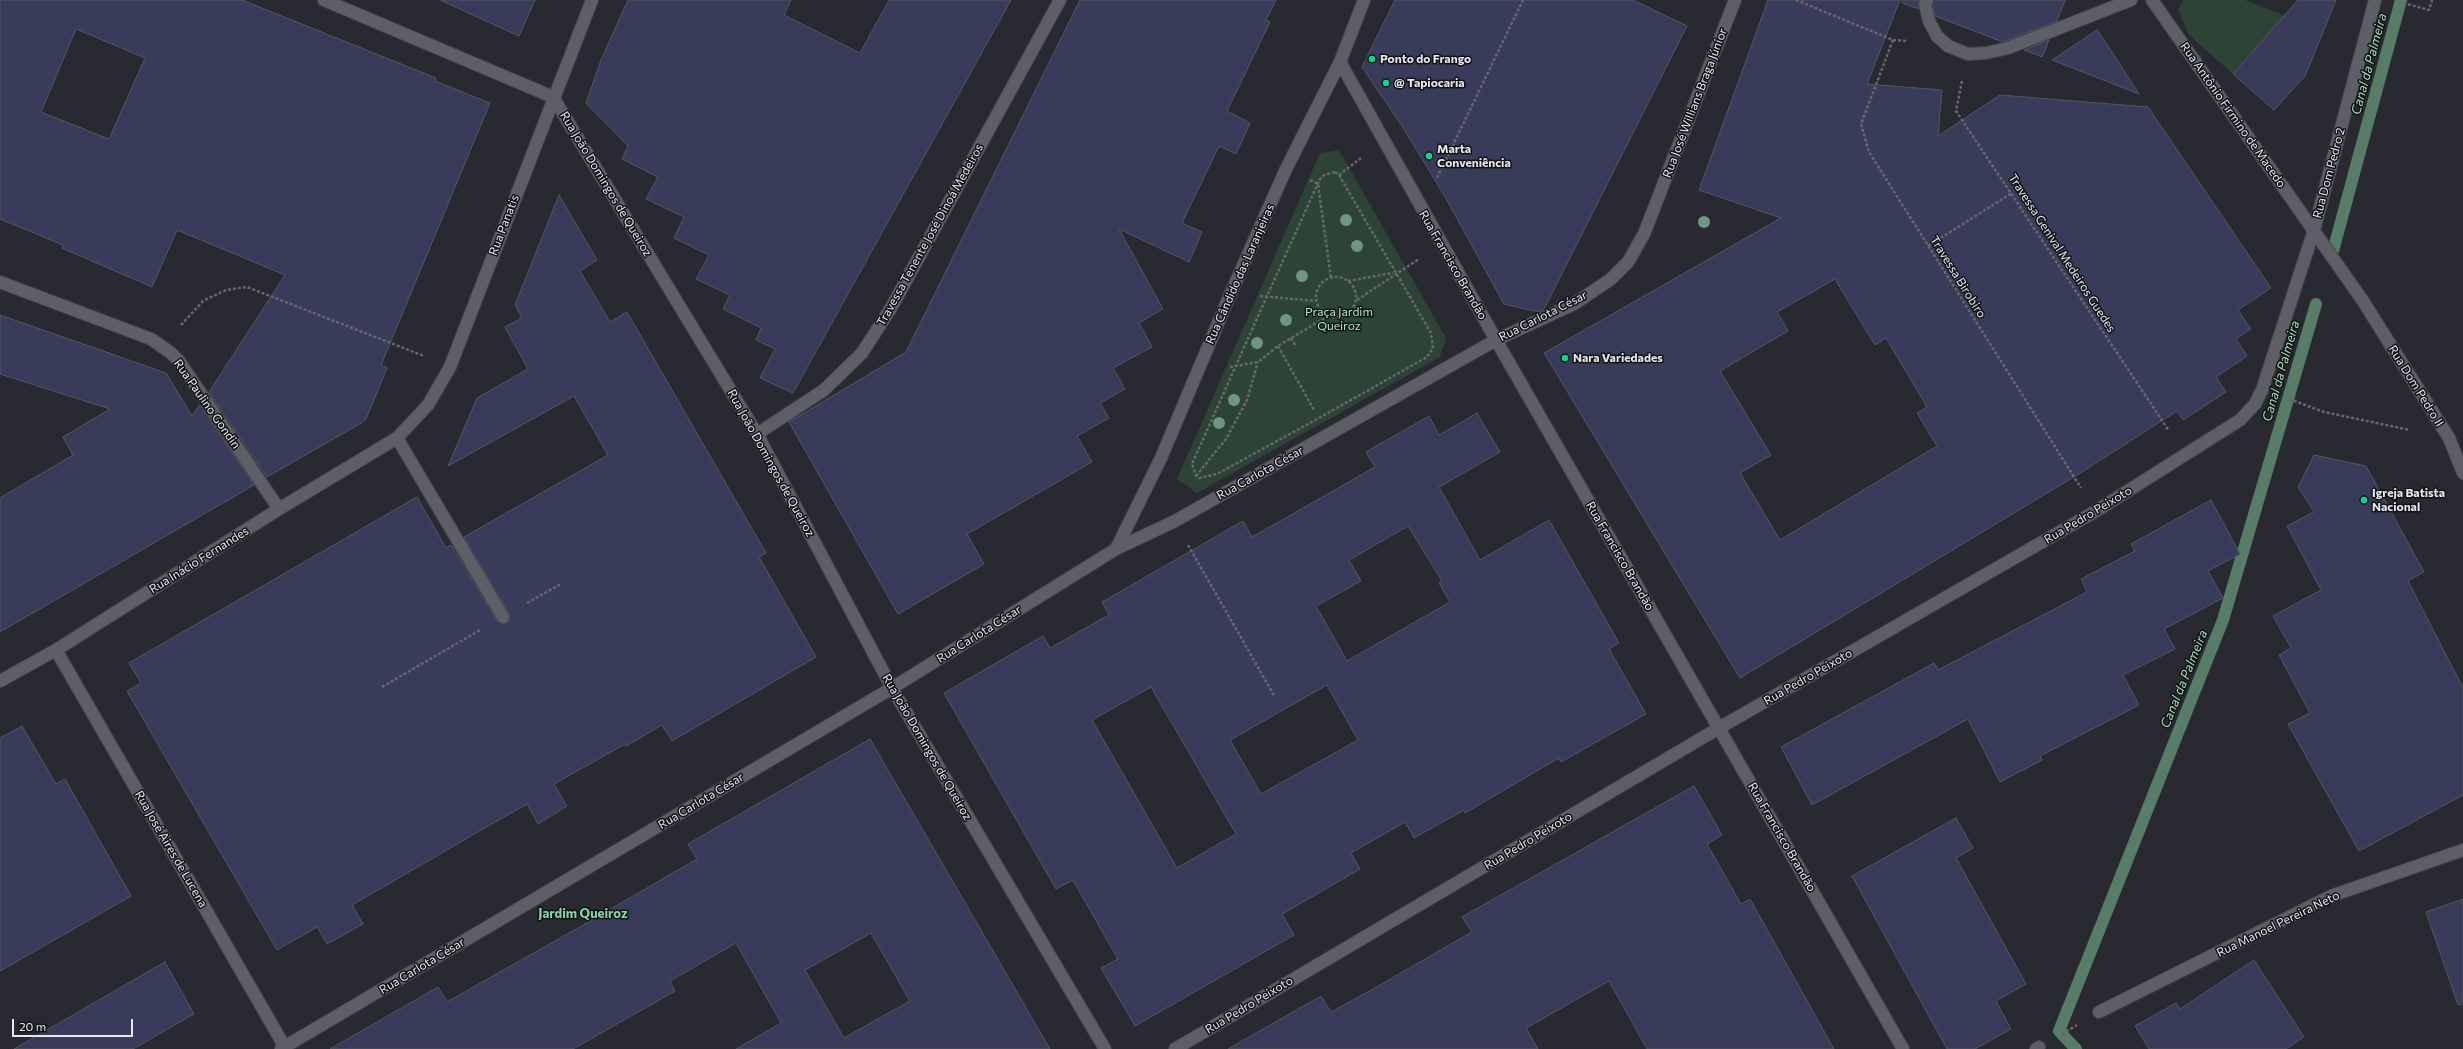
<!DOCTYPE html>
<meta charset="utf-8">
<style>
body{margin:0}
#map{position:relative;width:2463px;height:1049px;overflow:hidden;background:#292a31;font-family:Commissioner,sans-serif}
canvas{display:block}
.scale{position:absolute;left:12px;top:1019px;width:121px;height:18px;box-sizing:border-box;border:2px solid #e7e7ec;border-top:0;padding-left:5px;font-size:12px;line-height:14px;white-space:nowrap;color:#e7e7ec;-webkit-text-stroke:3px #121316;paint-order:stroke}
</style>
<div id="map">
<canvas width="2463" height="1049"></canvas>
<div class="scale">20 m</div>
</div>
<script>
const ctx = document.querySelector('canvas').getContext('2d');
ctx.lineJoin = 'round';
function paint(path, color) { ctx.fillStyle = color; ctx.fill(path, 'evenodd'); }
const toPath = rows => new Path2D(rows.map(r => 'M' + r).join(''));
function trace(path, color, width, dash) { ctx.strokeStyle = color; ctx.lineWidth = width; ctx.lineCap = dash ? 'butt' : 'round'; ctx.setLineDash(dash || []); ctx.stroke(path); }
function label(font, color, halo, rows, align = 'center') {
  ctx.font = font + ' Commissioner,sans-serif'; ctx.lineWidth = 3; ctx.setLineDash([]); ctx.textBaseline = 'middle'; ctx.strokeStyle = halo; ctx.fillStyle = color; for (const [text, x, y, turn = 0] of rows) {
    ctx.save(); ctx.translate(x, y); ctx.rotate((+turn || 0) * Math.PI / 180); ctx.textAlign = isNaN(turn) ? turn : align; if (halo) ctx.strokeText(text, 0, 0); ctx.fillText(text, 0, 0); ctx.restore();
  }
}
paint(toPath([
 [2183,0,2245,0,2295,20,2271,31,2233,74,2189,35,2178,10],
 [1339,150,1446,338,1440,357,1197,493,1177,479,1320,153]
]), '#2d4336');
trace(toPath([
 [2333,251,2401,0],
 [2076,1049,2059,1031,2223,620,2316,304]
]), '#577c67', 12);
const building = toPath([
 [0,0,242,0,436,78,435,81,490,103,381,365,387,368,366,419,363,422,267,477,209,392,285,275,177,230,152,287,62,248,63,245,0,219,0,0],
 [76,29,145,58,109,139,41,112,76,29],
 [440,0,535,0,519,36,440,0],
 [628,0,791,0,784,15,860,53,889,0,1011,0,793,393,760,378,775,349,756,340,761,328,723,309,730,295,696,279,709,255,674,238,684,217,646,199,658,177,622,159,628,146,586,103,601,60,628,0],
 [1080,0,1276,0,1266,20,1270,22,1227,111,1250,123,1236,154,1219,146,1182,223,1202,232,1189,262,1119,229,1163,309,1139,323,1152,347,1113,368,1125,389,1100,403,1109,418,1077,436,1092,462,967,534,984,564,898,614,789,422,906,352,1080,0],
 [1395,0,1633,0,1687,26,1544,309,1539,312,1504,304,1444,195,1402,126,1362,67,1395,0],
 [1768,0,1900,0,1867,84,1942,90,1938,136,2000,95,2148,107,2271,288,2238,310,2251,329,2236,339,2247,356,2216,377,2226,392,2183,420,2177,411,2082,472,1740,678,1544,353,1781,218,1699,190,1768,0],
 [1835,279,1875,345,1886,338,1927,407,1917,413,1937,446,1780,540,1740,473,1771,455,1720,371,1788,331,1777,312,1835,279],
 [1902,0,1919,0,1919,9,1902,3,1902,0],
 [1934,0,2065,0,2057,21,2003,42,1935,16,1933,5,1934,0],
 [2298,0,2336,0,2305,76,2274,110,2233,74,2298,0],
 [2097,30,2112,52,2139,94,2052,60,2097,30],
 [2049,40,2042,57,2024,50,2049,40],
 [559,195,597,260,580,271,610,322,627,312,766,553,759,557,816,657,672,741,662,725,626,746,625,744,554,784,567,806,538,824,527,804,490,825,352,905,363,924,327,944,317,927,277,950,127,691,141,683,129,663,417,497,446,548,451,545,497,621,503,624,509,621,509,613,464,537,608,455,574,396,448,466,477,398,528,369,505,327,522,318,515,305,559,195],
 [0,315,166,373,192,416,200,405,254,485,0,632,0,498,73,455,63,437,110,409,0,374,0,315],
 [1477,413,1500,452,1439,487,1480,560,1549,520,1619,643,1609,649,1646,714,1561,762,1559,758,1465,813,1464,810,1414,838,1405,822,1351,853,1360,869,1282,914,1294,935,1135,1026,1101,968,1118,959,1094,917,1073,880,1056,889,944,693,1043,636,1050,648,1109,615,1102,602,1243,521,1252,537,1289,516,1375,467,1366,452,1429,416,1439,435,1477,413],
 [1408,526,1442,581,1439,583,1450,602,1347,661,1316,606,1361,581,1349,560,1408,526],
 [1327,685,1358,740,1261,794,1230,740,1327,685],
 [1151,687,1236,834,1177,868,1092,720,1151,687],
 [2314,455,2366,466,2424,572,2408,581,2463,688,2463,795,2359,851,2288,724,2310,713,2279,655,2291,648,2273,616,2321,590,2287,526,2314,512,2298,487,2314,455],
 [2211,500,2240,554,2208,571,2223,598,2164,629,2175,649,2123,675,2139,705,2040,756,2042,760,2000,782,1968,719,1812,805,1781,747,1934,663,1938,670,2087,592,2081,579,2135,551,2131,544,2211,500],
 [22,726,56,784,65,779,131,896,0,971,0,738,22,726],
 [870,739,1050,1049,736,1049,781,1023,736,943,670,981,675,991,573,1049,330,1049,438,987,447,1002,585,924,697,859,688,844,870,739],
 [871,933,910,1001,844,1038,805,970,871,933],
 [1694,786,1722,835,1707,844,1741,904,1750,899,1834,1049,1647,1049,1609,981,1526,1028,1538,1049,1228,1049,1321,996,1331,1012,1373,989,1472,932,1462,917,1694,786],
 [1956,818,1973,848,1956,858,2026,984,1996,1001,2011,1029,1975,1049,1947,1049,1852,876,1956,818],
 [2463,899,2463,1004,2458,1005,2426,912,2463,899],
 [2254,960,2304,1037,2286,1049,2149,1049,2135,1026,2176,1003,2180,1009,2254,960],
 [165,962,194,1014,133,1049,14,1049,165,962]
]);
paint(building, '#393b5a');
trace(building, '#55565e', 1);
const minor = toPath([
 [324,0,553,97,757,434,892,688,1105,1049],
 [1927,0,1925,4,1929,21,1937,36,1948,46,1968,54,1986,53,2008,48,2131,0],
 [2152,0,2363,301,2449,438,2463,473],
 [1340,62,1496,340,1903,1049],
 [0,282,151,339,171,353,179,361,279,509],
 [757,434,824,390,862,353,891,308,1060,0],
 [397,438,503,617],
 [1116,549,1161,458,1230,295,1286,169,1340,62,1364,0],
 [56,650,286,1049],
 [0,681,56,650,279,509,397,438,428,405,450,367,592,0],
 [2099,1012,2331,896,2463,850],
 [281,1049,892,688,1116,549,1175,521,1496,340,1574,304,1611,279,1628,262,1644,234,1735,0],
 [1175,1049,1719,728,2096,511,2240,420,2255,404,2262,390,2314,230,2375,0],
 [2036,1049,2039,1047]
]);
trace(minor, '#45454b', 14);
trace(toPath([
 [1796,0,1893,40,1907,41],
 [2403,3,2429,10,2432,0],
 [1893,40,1861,124,1869,152,2081,488],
 [1962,81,1956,111,2169,431],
 [1335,172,1339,175,1431,333,1433,348,1427,357,1319,418,1217,474,1199,478,1196,476,1192,464,1267,296,1320,179,1324,175,1335,172],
 [1339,175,1361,158],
 [1437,178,1523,0],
 [1310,180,1318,184,1331,278],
 [1928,246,2012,193],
 '1316 297a20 20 0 1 1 40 0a20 20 0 1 1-40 0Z',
 [1348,281,1393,273],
 [1260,296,1317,301],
 [1357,300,1419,259],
 [181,325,203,301,226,290,247,287,424,356],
 [1291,338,1296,347],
 [1278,346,1314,410],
 [1230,367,1258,362,1278,346,1328,316],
 [2289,399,2324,412,2410,430],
 [1196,476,1226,439,1247,400,1258,362],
 [1188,545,1275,697],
 [527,603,561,584],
 [382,687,480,630],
 [2062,1034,2077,1025]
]), '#66676d', 2.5, [3, 2]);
trace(minor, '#5d5e66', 12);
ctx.fillStyle = '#709583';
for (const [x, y] of [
 [1346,220],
 [1704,222],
 [1357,246],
 [1302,276],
 [1286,320],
 [1257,343],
 [1234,400],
 [1219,423]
]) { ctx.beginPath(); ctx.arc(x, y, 6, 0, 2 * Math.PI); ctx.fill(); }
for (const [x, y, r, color] of [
 [1372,59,4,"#07d98b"],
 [1386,83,4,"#07d98b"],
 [1429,156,4,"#07d98b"],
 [1565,358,4,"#07d98b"],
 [2364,500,4,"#07d98b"]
]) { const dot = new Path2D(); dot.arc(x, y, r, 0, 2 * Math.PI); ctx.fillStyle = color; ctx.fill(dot); trace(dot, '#121316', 1.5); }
label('bold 12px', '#e7e7ec', '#121316', [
 ["Ponto do Frango",1380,59],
 ["@ Tapiocaria",1394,83],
 ["Marta",1437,149],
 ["Conveniência",1437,163],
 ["Nara Variedades",1573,358],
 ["Igreja Batista",2372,493],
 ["Nacional",2372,507]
], 'left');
label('12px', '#e7e7ec', '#121316', [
 ["Rua José Willians Braga Júnior",1695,103,-69],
 ["Rua Antônio Firmino de Macedo",2233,115,55],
 ["Rua Dom Pedro 2",2329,173,-75],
 ["Rua João Domingos de Queiroz",606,184,59],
 ["Rua Panatis",504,225,-69],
 ["Travessa Tenente José Dinoá Medeiros",930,235,-61],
 ["Travessa Genival Medeiros Guedes",2062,253,57],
 ["Rua Francisco Brandão",1453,265,60],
 ["Rua Cândido das Laranjeiras",1240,274,-66],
 ["Travessa Birobiro",1958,277,58],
 ["Rua Carlota César",1543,316,-27],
 ["Rua Dom Pedro II",2416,386,58],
 ["Rua Paulino Gondin",207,404,55],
 ["Rua João Domingos de Queiroz",771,463,61],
 ["Rua Carlota César",1260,473,-29],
 ["Rua Pedro Peixoto",2088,515,-31],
 ["Rua Francisco Brandão",1620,556,60],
 ["Rua Inácio Fernandes",199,560,-32],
 ["Rua Carlota César",979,634,-32],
 ["Rua Pedro Peixoto",1808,677,-30],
 ["Rua João Domingos de Queiroz",927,747,60],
 ["Rua Carlota César",701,801,-31],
 ["Rua Francisco Brandão",1782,837,60],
 ["Rua Pedro Peixoto",1528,841,-31],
 ["Rua José Aires de Lucena",171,849,60],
 ["Rua Manoel Pereira Neto",2278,924,-26],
 ["Rua Carlota César",422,966,-31],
 ["Rua Pedro Peixoto",1249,1005,-31]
]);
label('12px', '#abecc6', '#121316', [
 ["Praça Jardim",1339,312],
 ["Queiroz",1339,326]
]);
label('italic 13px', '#9edfb9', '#121316', [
 ["Canal da Palmeira",2369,64,-75],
 ["Canal da Palmeira",2281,371,-74],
 ["Canal da Palmeira",2184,679,-68]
]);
label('bold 13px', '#86d4a8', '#121316', [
 ["Jardim Queiroz",583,914]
]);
</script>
